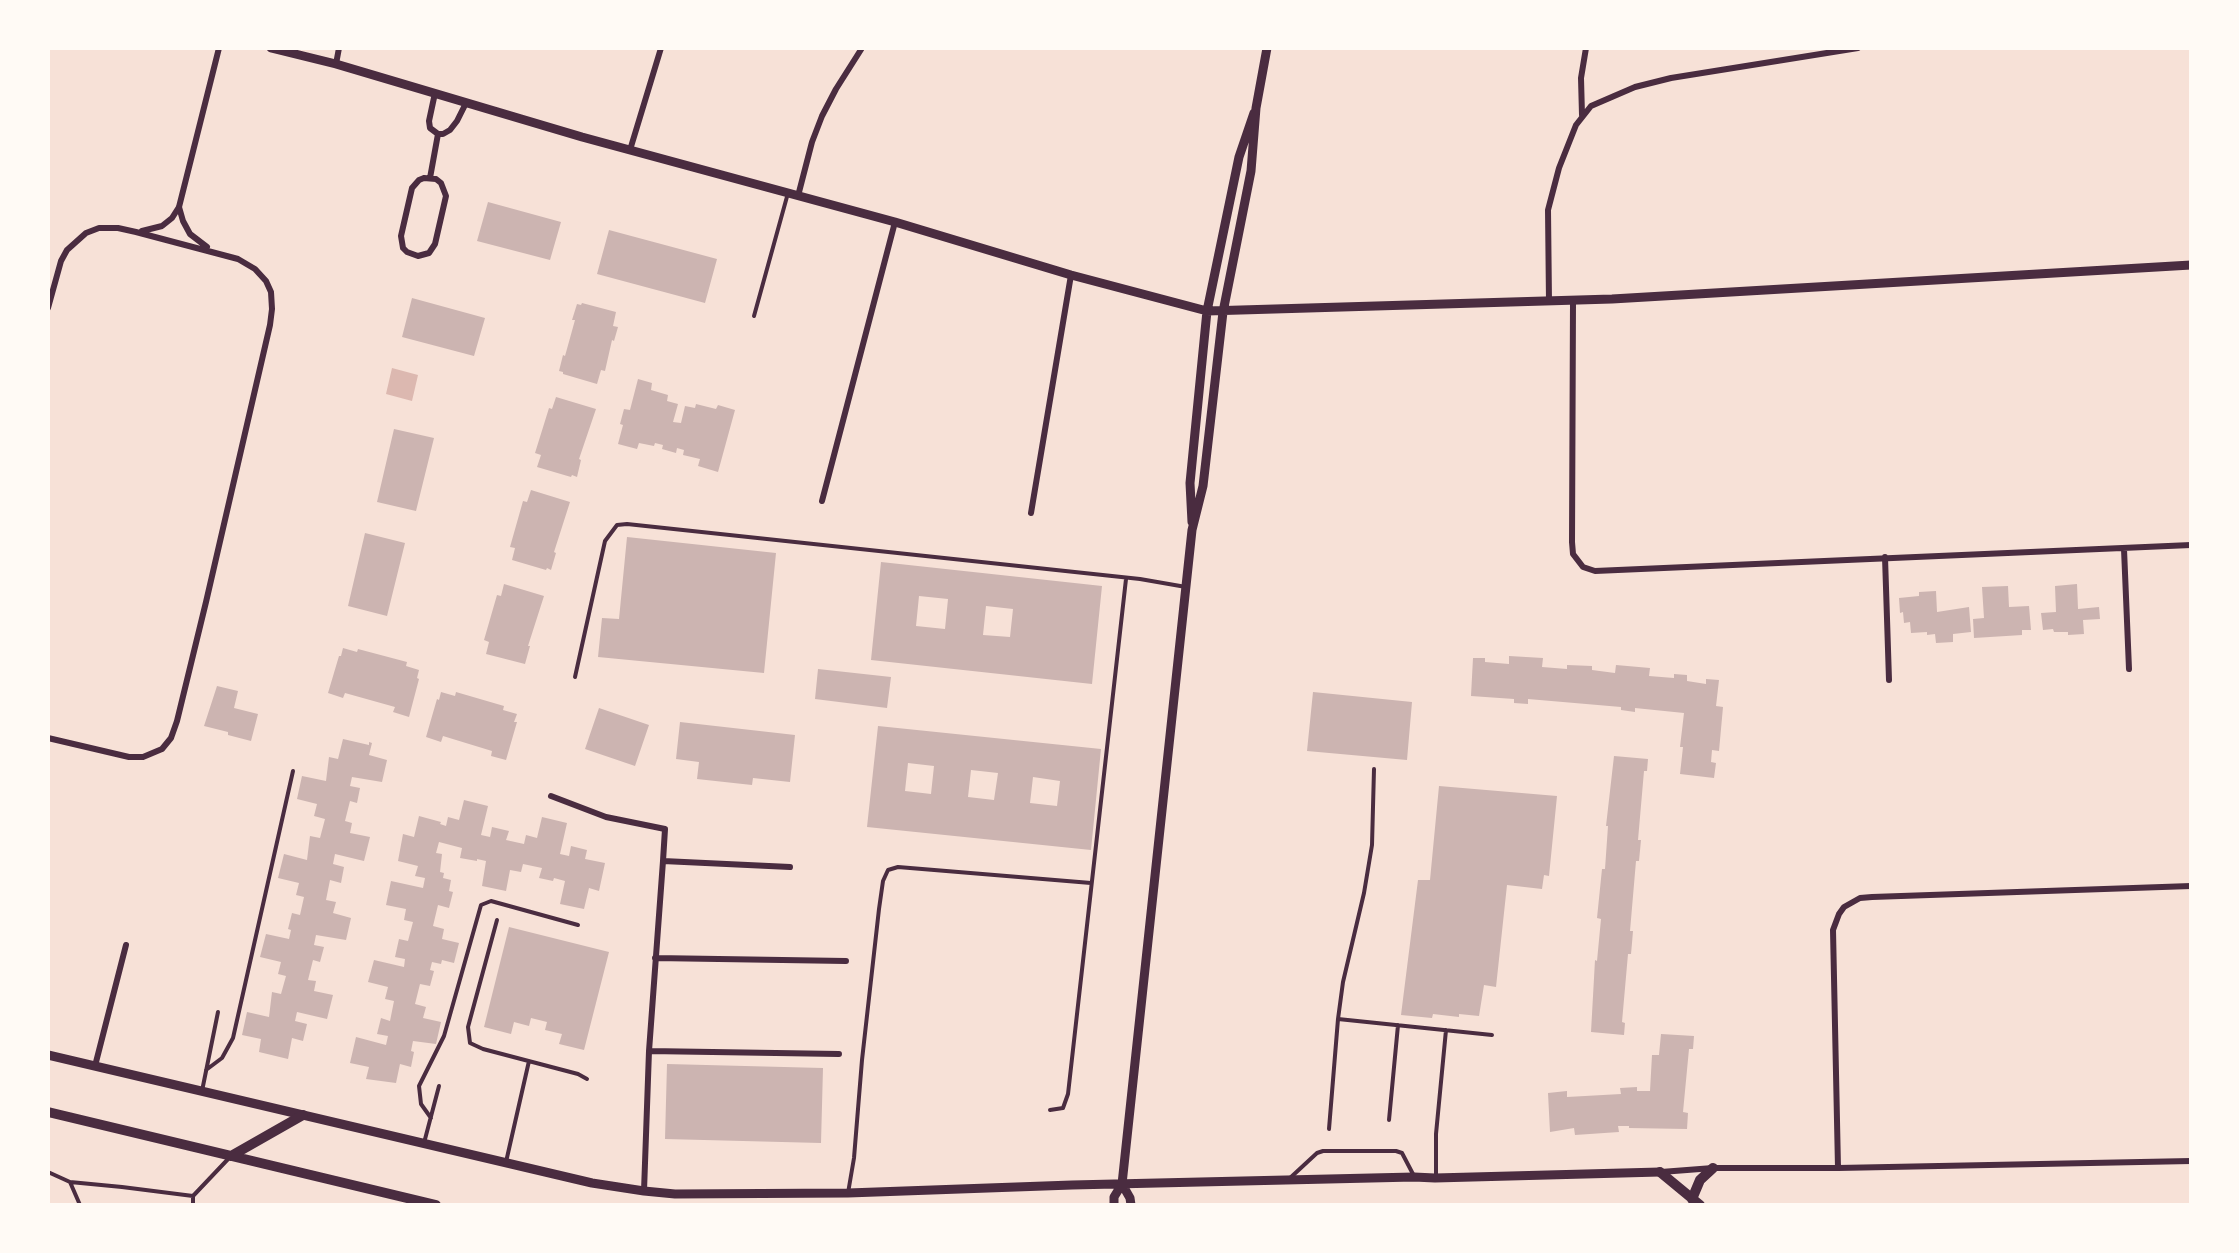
<!DOCTYPE html>
<style>
body{margin:0}
#map{position:relative;width:2239px;height:1253px;overflow:hidden;background:#f7e1d7;font-family:"Nunito Sans",sans-serif}
canvas{display:block}
.frame{position:absolute;inset:0;border:50px solid #fffaf5;pointer-events:none}
</style>
<div id="map">
<canvas width="2239" height="1253"></canvas>
<div class="frame"></div>
</div>
<script>
const ctx = document.querySelector('canvas').getContext('2d');
ctx.lineJoin = 'round';
function paint(path, color) { ctx.fillStyle = color; ctx.fill(path, 'evenodd'); }
const toPath = rows => new Path2D(rows.map(r => 'M' + r).join(''));
function trace(path, color, width, dash) { ctx.strokeStyle = color; ctx.lineWidth = width; ctx.lineCap = dash ? 'butt' : 'round'; ctx.setLineDash(dash || []); ctx.stroke(path); }
paint(toPath([
 [392,368,418,375,412,401,386,394]
]), '#dcb8b0');
paint(toPath([
 [488,202,561,222,550,260,477,241],
 [609,230,717,259,705,303,597,274],
 [412,298,485,318,474,356,402,337],
 [582,303,616,312,613,326,618,327,614,341,612,340,605,371,601,370,597,384,563,374,563,372,559,371,563,355,565,356,575,320,572,320,577,304,581,305],
 [638,379,652,383,651,390,668,395,667,401,678,404,673,422,681,423,685,406,695,408,696,404,716,409,718,405,735,410,718,472,698,466,700,459,683,455,684,450,677,448,676,453,662,449,663,445,655,443,654,446,639,443,637,449,618,444,623,425,620,424,624,409,630,410],
 [556,397,596,409,579,459,581,460,577,477,572,475,571,477,537,467,541,455,535,453,549,408,552,409],
 [394,429,434,438,416,511,377,502],
 [531,490,570,502,554,552,556,553,551,570,547,568,546,570,512,560,515,548,510,547,523,501,527,502],
 [365,533,405,543,387,616,348,606],
 [627,537,776,553,764,673,598,657,602,618,619,619],
 [881,562,1102,586,1092,684,871,660],
 [919,596,948,599,945,629,916,626],
 [986,606,1013,609,1010,637,983,635],
 [504,584,544,596,528,646,530,646,525,664,486,654,489,642,484,640,497,595,501,596],
 [2077,584,2078,609,2099,607,2100,619,2083,620,2084,634,2068,635,2068,632,2054,632,2053,629,2043,630,2041,613,2056,612,2055,586],
 [2008,586,2009,607,2029,606,2031,630,2022,630,2022,635,1974,638,1973,619,1984,618,1982,587],
 [1936,591,1937,612,1969,607,1971,632,1953,634,1953,642,1936,643,1935,634,1927,635,1927,632,1911,633,1910,622,1904,623,1903,612,1900,613,1899,598,1919,596,1919,592],
 [343,648,357,652,358,649,407,662,406,666,419,670,417,678,419,679,409,717,393,712,395,707,345,693,343,698,328,693,339,656,341,656],
 [1509,656,1543,658,1542,667,1567,669,1567,665,1592,666,1592,670,1615,673,1616,665,1650,668,1649,676,1674,678,1674,674,1687,675,1687,681,1706,684,1706,679,1719,680,1716,706,1723,707,1719,751,1712,750,1711,762,1716,763,1714,778,1680,774,1683,747,1680,747,1684,713,1635,708,1635,712,1621,710,1621,707,1528,699,1528,704,1514,703,1514,699,1471,696,1473,658,1485,658,1485,662,1509,664],
 [818,669,891,677,887,708,815,699],
 [217,686,238,691,234,708,258,714,251,741,228,735,228,732,204,726],
 [441,692,455,696,456,692,504,706,503,710,517,714,514,722,517,722,506,760,491,756,492,751,443,736,441,742,426,737,437,699,439,700],
 [1313,692,1412,702,1407,760,1307,751],
 [599,708,649,725,635,766,585,749],
 [680,722,795,735,790,782,753,778,752,785,697,779,699,762,676,759],
 [878,726,1101,749,1091,850,867,827],
 [908,763,934,766,931,794,905,791],
 [971,770,998,773,994,800,968,797],
 [1033,777,1060,781,1057,806,1030,803],
 [343,739,369,745,369,742,372,743,369,755,387,760,382,782,352,777,350,786,360,788,357,803,350,801,345,821,352,823,350,833,370,837,364,861,335,854,333,864,344,867,341,883,330,880,326,900,336,902,333,913,351,918,346,940,316,935,314,945,324,947,320,962,313,960,308,980,316,981,314,991,333,995,327,1019,297,1012,295,1021,307,1024,303,1041,292,1038,288,1059,259,1052,261,1039,242,1035,247,1012,269,1017,272,992,281,994,286,976,278,974,281,962,260,957,266,934,289,939,291,930,288,929,292,913,300,915,304,897,296,895,299,883,278,878,284,854,307,860,310,836,320,838,325,819,314,816,317,804,297,799,302,776,326,781,329,757,338,759],
 [1614,756,1648,759,1647,771,1644,771,1638,840,1641,840,1639,861,1636,861,1630,931,1633,931,1632,943,1631,954,1628,954,1622,1022,1625,1023,1624,1035,1591,1032,1595,960,1597,961,1601,919,1597,918,1602,869,1605,869,1608,826,1606,826],
 [1439,786,1557,796,1549,876,1544,875,1542,889,1507,885,1496,987,1484,985,1479,1016,1459,1014,1459,1017,1433,1014,1432,1018,1401,1015,1418,880,1430,880],
 [464,800,488,806,481,835,490,837,492,827,509,831,506,840,524,844,526,835,537,838,542,817,567,823,560,854,569,856,571,846,587,850,585,859,605,863,599,891,589,888,584,909,560,904,565,881,554,878,553,881,539,878,542,868,523,864,521,872,510,870,506,891,482,886,486,861,477,859,477,861,460,858,462,848,439,842,436,853,442,854,440,872,444,873,443,878,451,880,449,891,453,892,449,908,438,905,433,926,444,929,442,939,459,943,454,963,442,960,441,964,432,962,430,970,434,971,430,986,420,984,415,1004,426,1007,423,1018,441,1022,436,1044,413,1041,411,1051,414,1052,411,1067,400,1064,396,1083,366,1079,369,1067,350,1063,356,1037,386,1045,388,1036,377,1034,381,1018,390,1021,394,1001,385,999,388,987,368,982,374,960,404,967,405,959,395,957,399,939,408,941,413,922,404,920,406,909,386,905,391,881,423,888,425,878,415,876,418,866,398,861,403,834,414,837,419,816,441,822,440,824,446,826,448,817,459,820],
 [509,927,609,952,584,1050,559,1044,562,1034,545,1030,547,1022,531,1018,529,1026,514,1022,511,1034,484,1027],
 [1661,1034,1694,1036,1693,1049,1689,1049,1683,1112,1688,1113,1687,1129,1629,1128,1629,1126,1618,1126,1619,1132,1575,1135,1574,1128,1550,1132,1548,1093,1567,1091,1567,1097,1621,1094,1620,1088,1637,1087,1637,1091,1650,1091,1652,1055,1659,1055],
 [667,1064,823,1068,821,1143,665,1139]
]), '#ccb4b1');
trace(toPath([
 [754,316,788,193],
 [575,677,605,541,617,525,627,524,1140,579,1186,587],
 [1374,769,1372,845,1364,893,1343,982,1338,1019,1492,1035],
 [497,920,468,1027,470,1043,483,1049,578,1074,587,1079],
 [206,1070,222,1058,233,1038,293,771],
 [202,1091,218,1012],
 [1050,1110,1063,1108,1068,1094,1126,579],
 [431,1118,421,1104,419,1086,444,1036,481,905,491,901,578,925],
 [1389,1120,1398,1025],
 [1329,1129,1338,1019],
 [424,1143,439,1086],
 [506,1162,529,1061],
 [48,1172,70,1182,122,1187,193,1196],
 [1290,1178,1317,1153,1323,1151,1396,1151,1402,1153,1414,1176],
 [1436,1178,1436,1134,1446,1030],
 [70,1182,80,1205],
 [848,1193,854,1158,862,1060,879,909,883,881,888,870,898,867,1091,883],
 [193,1205,193,1196,230,1157]
]), '#4a2c40', 4);
trace(toPath([
 [336,64,339,48],
 [435,93,429,121,430,128,438,134,443,134,450,130,457,121,466,103],
 [1582,115,1581,78,1586,48],
 [630,150,661,48],
 [424,178,436,179,441,183,446,196,435,244,429,253,418,256,407,252,403,248,401,236,412,188,419,180,424,178],
 [430,178,438,134],
 [798,196,812,142,822,116,836,89,862,48],
 [179,207,183,221,190,234,207,247],
 [142,231,162,226,172,218,179,207,219,48],
 [1573,301,1572,542,1573,554,1583,567,1595,571,2191,545],
 [1549,302,1548,210,1559,168,1576,125,1591,106,1635,87,1671,78,1858,48],
 [48,308,61,261,67,250,86,233,99,228,118,228,136,232,238,259,255,269,266,281,271,292,272,309,270,325,206,602,177,721,171,738,162,749,143,757,129,757,48,738],
 [822,501,895,222],
 [1031,513,1071,275],
 [2124,549,2129,669],
 [1885,557,1889,680],
 [551,796,606,817,665,829,663,861,790,867],
 [655,958,846,961],
 [649,1051,839,1054],
 [95,1066,126,945],
 [1838,1168,1833,930,1839,914,1844,907,1860,898,1872,897,2191,886],
 [1661,1172,1713,1168,1838,1168,2191,1161],
 [644,1191,649,1051,663,861]
]), '#4a2c40', 6);
trace(toPath([
 [271,48,336,64,582,137,895,222,1071,275,1207,311,1612,299,2191,265],
 [1192,522,1190,483,1207,311,1239,157,1254,113],
 [48,1055,592,1183,644,1191,675,1194,848,1193,1072,1185,1414,1177,1435,1178,1660,1172],
 [1122,1184,1130,1198,1131,1205],
 [1114,1205,1114,1197,1122,1184,1192,530,1203,486,1223,312,1251,171,1256,108,1267,48]
]), '#4a2c40', 9);
trace(toPath([
 [48,1112,436,1205],
 [231,1156,303,1115],
 [1660,1172,1700,1205],
 [1692,1199,1700,1180,1713,1168]
]), '#4a2c40', 10);
</script>
